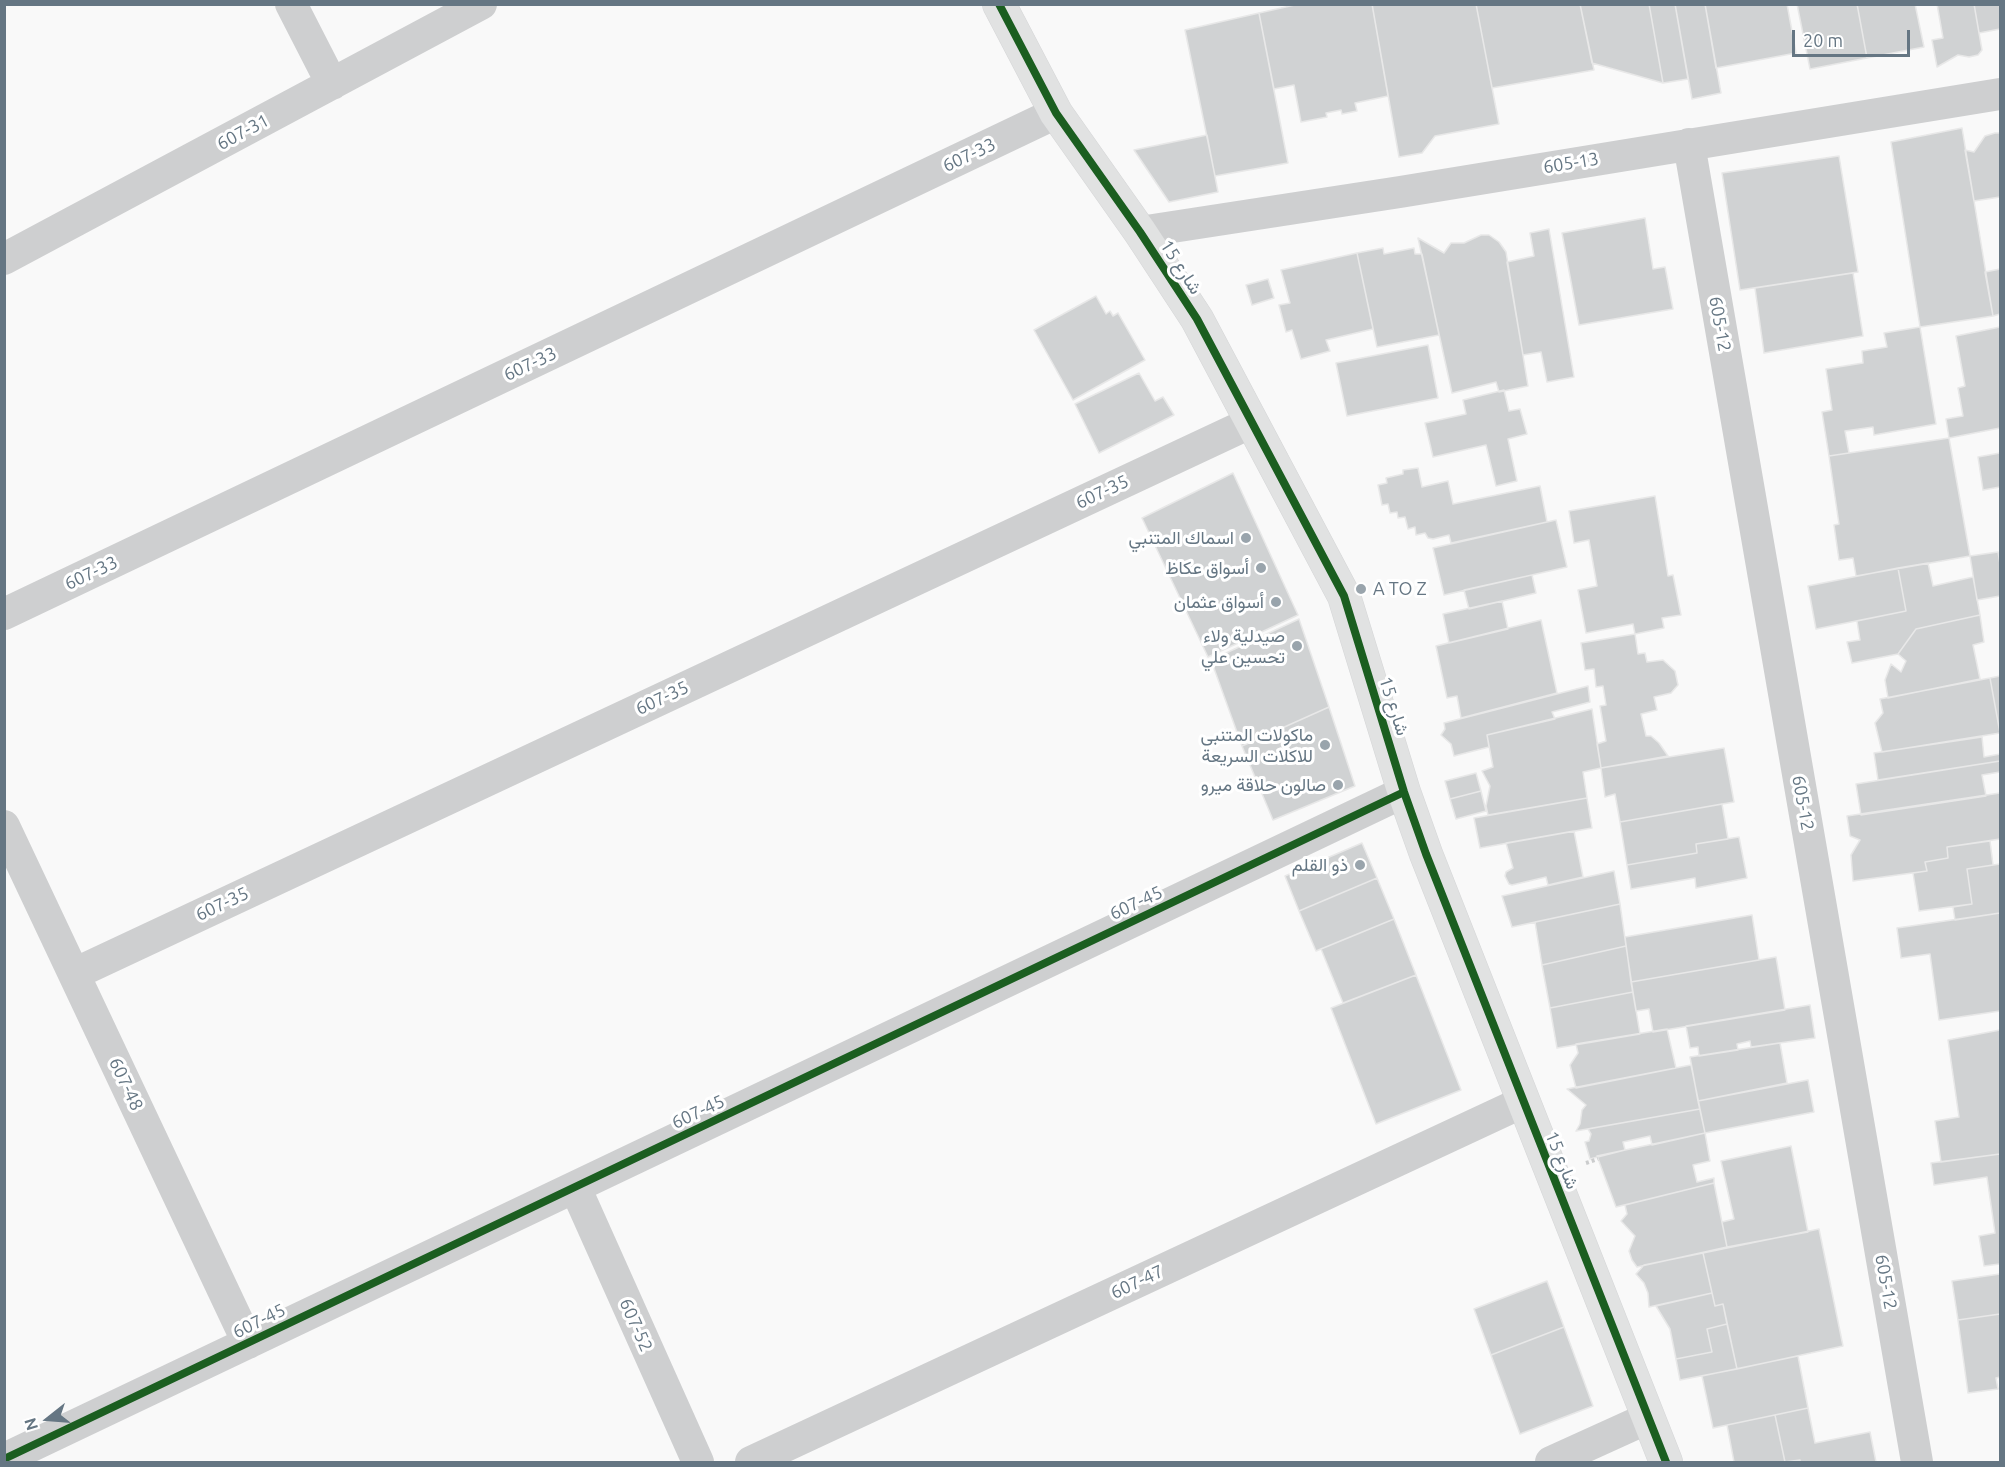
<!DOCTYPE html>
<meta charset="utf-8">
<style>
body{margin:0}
#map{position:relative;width:2005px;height:1467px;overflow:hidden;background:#f9f9f9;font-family:Ubuntu,sans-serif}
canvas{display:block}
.frame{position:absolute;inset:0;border:6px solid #657683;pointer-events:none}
.north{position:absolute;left:18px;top:1389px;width:60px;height:60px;-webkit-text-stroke:4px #fff;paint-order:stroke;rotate:253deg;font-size:16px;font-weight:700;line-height:24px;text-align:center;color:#657683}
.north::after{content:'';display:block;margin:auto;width:21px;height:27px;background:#657683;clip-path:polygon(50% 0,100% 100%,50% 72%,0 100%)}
.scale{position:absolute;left:1792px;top:30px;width:118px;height:27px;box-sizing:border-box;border:3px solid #657683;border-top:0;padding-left:8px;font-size:18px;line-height:21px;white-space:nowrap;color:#657683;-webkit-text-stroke:4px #fff;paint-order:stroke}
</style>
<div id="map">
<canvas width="2005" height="1467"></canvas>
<div class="frame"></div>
<div class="north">N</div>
<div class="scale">20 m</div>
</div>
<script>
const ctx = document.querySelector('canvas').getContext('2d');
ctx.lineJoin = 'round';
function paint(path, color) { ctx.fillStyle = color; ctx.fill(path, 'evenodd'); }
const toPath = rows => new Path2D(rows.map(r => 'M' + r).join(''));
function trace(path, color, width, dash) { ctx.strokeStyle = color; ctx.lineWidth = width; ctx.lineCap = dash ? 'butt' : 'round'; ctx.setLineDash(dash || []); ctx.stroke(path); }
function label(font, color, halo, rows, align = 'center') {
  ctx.font = font + ' Ubuntu,Vazirmatn,sans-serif'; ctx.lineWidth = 6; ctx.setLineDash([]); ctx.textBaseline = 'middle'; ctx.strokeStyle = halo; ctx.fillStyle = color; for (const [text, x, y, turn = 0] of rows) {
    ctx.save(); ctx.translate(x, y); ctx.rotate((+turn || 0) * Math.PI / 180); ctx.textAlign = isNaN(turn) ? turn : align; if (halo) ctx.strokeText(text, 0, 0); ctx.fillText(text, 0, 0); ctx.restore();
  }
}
const building = toPath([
 [1299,4,1372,4,1388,96,1355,103,1357,111,1342,114,1341,110,1326,113,1327,117,1301,122,1294,85,1274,89,1259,13,1299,4],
 [1372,4,1476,4,1499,124,1435,136,1422,153,1399,157,1372,4],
 [1476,4,1580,4,1594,70,1492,88,1476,4],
 [1580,4,1649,4,1663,83,1592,63,1580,4],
 [1649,4,1675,4,1688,79,1663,83,1649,4],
 [1675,4,1705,4,1721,93,1692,99,1675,4],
 [1705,4,1787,4,1796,53,1716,68,1705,4],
 [1797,4,1857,4,1867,58,1810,69,1797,4],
 [1857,4,1915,4,1924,47,1867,58,1857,4],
 [1937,4,1974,4,1982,50,1978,55,1969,57,1958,55,1937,67,1932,40,1943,38,1937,4],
 [1974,4,2000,4,2000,29,1979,33,1974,4],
 [1259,13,1288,163,1215,176,1185,30,1259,13],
 [1962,128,1993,316,1920,327,1891,142,1962,128],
 [1995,133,2000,133,2000,197,1974,201,1965,150,1974,152,1985,136,1995,133],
 [1207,135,1218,192,1169,202,1134,150,1207,135],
 [1839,156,1858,272,1740,290,1722,173,1839,156],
 [1645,218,1653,269,1665,267,1673,309,1579,325,1562,233,1645,218],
 [1549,229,1574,377,1547,382,1541,352,1523,355,1507,262,1534,256,1530,233,1549,229],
 [1481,235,1489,235,1499,242,1506,252,1528,386,1499,392,1496,382,1452,393,1418,238,1444,253,1451,243,1464,243,1481,235],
 [1383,248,1384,254,1414,248,1415,254,1422,254,1439,335,1377,347,1357,253,1383,248],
 [1357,253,1373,329,1326,340,1330,351,1301,359,1292,330,1286,332,1279,305,1290,303,1281,270,1357,253],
 [2000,269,2000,314,1993,316,1985,272,2000,269],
 [1853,273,1863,336,1764,353,1755,288,1853,273],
 [1268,279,1274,298,1252,305,1246,285,1268,279],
 [1096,296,1106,314,1110,311,1113,316,1118,313,1145,360,1073,400,1034,330,1096,296],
 [1920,327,1936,424,1874,435,1873,427,1845,431,1849,453,1829,456,1822,412,1832,410,1826,369,1863,363,1862,351,1887,347,1884,333,1920,327],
 [2000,327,2000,428,1949,438,1946,419,1963,416,1958,388,1965,386,1956,336,2000,327],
 [1428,345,1438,398,1347,416,1336,363,1428,345],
 [1139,373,1155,401,1163,397,1174,415,1099,453,1075,404,1139,373],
 [1504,390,1509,411,1520,409,1527,434,1508,439,1517,481,1496,486,1486,445,1433,457,1425,423,1466,414,1463,400,1504,390],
 [1949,438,1970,556,1856,576,1853,558,1839,560,1834,525,1839,524,1829,456,1949,438],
 [2000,453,2000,487,1983,490,1978,457,2000,453],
 [1418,468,1422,487,1448,481,1453,504,1540,486,1547,522,1451,543,1449,535,1433,539,1428,538,1425,533,1416,535,1415,527,1408,529,1405,517,1398,518,1397,512,1390,513,1388,504,1382,505,1378,485,1387,483,1386,478,1403,474,1403,470,1418,468],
 [1233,473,1298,615,1208,657,1142,518,1233,473],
 [1655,496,1668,576,1673,575,1681,615,1662,618,1664,628,1635,634,1633,624,1586,633,1578,590,1597,586,1589,540,1574,543,1569,511,1655,496],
 [1556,520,1567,567,1444,595,1433,548,1556,520],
 [1998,552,2000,564,2000,596,1977,600,1970,556,1998,552],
 [1928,563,1933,586,1973,577,1980,615,1916,629,1898,654,1852,663,1847,642,1860,640,1857,621,1906,611,1898,568,1928,563],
 [1898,568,1906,611,1816,629,1808,586,1898,568],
 [1532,575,1536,593,1469,609,1464,590,1532,575],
 [1502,601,1508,629,1449,643,1443,614,1502,601],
 [1980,615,1984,642,1973,645,1980,679,1888,698,1885,680,1891,664,1901,672,1906,661,1898,654,1916,629,1980,615],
 [1299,619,1329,707,1242,746,1211,660,1299,619],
 [1541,620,1557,693,1461,718,1457,696,1447,698,1436,646,1541,620],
 [1635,634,1638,654,1645,653,1647,662,1663,660,1675,671,1678,685,1671,693,1654,697,1657,710,1641,714,1646,736,1651,736,1659,743,1668,756,1601,768,1597,744,1606,741,1600,706,1606,705,1603,686,1596,687,1594,669,1585,670,1581,643,1635,634],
 [2000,676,2000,733,1990,678,2000,676],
 [1990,678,2000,733,1882,752,1875,723,1883,713,1880,699,1990,678],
 [1588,686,1590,702,1552,712,1555,719,1487,735,1489,747,1454,756,1451,744,1441,735,1445,729,1444,723,1588,686],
 [1329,707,1355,786,1273,820,1242,746,1329,707],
 [1592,709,1601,768,1583,772,1587,798,1488,815,1486,806,1490,786,1482,771,1493,767,1487,735,1592,709],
 [1982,737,1984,757,2000,754,2000,761,1878,780,1874,753,1982,737],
 [1724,748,1734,802,1620,822,1615,794,1605,797,1601,768,1724,748],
 [2000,761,2000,772,1982,775,1986,796,1861,815,1856,784,2000,761],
 [1476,773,1481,791,1450,799,1445,781,1476,773],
 [1481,791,1486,811,1456,819,1450,799,1481,791],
 [2000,793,2000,839,1947,847,1948,858,1925,862,1927,871,1853,881,1851,855,1860,840,1850,836,1847,816,2000,793],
 [1587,798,1592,828,1480,848,1474,818,1587,798],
 [1722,804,1728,839,1696,844,1697,853,1627,865,1620,822,1722,804],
 [1574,831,1583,877,1548,885,1546,877,1512,885,1509,884,1505,876,1506,872,1513,868,1506,843,1574,831],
 [1739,837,1747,878,1696,888,1695,878,1631,889,1627,865,1697,853,1696,844,1739,837],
 [1990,841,1993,865,1967,869,1972,904,1919,911,1913,873,1927,871,1925,862,1948,858,1947,847,1990,841],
 [1362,843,1377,878,1299,911,1285,876,1362,843],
 [2000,864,2000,913,1955,920,1953,907,1972,904,1967,869,2000,864],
 [1614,871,1620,904,1512,927,1502,896,1614,871],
 [1377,878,1394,919,1316,951,1299,911,1377,878],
 [1620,904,1626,946,1542,965,1535,922,1620,904],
 [2000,913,2000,1011,1939,1020,1930,954,1901,958,1897,928,2000,913],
 [1752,915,1759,960,1631,982,1625,937,1752,915],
 [1394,919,1416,975,1343,1003,1321,949,1394,919],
 [1626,946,1633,992,1550,1008,1542,965,1626,946],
 [1776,957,1785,1010,1653,1032,1649,1009,1636,1011,1631,982,1776,957],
 [1416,975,1461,1090,1376,1124,1331,1008,1416,975],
 [1633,992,1640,1034,1557,1048,1550,1008,1633,992],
 [1810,1005,1815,1038,1751,1047,1750,1041,1737,1044,1738,1050,1699,1056,1698,1047,1690,1048,1686,1026,1810,1005],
 [1667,1029,1676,1068,1576,1088,1570,1065,1578,1053,1576,1044,1667,1029],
 [2000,1030,2000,1154,1941,1162,1935,1121,1959,1117,1948,1040,2000,1030],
 [1780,1043,1787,1083,1698,1101,1690,1057,1780,1043],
 [1691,1065,1700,1109,1576,1131,1580,1124,1582,1110,1586,1105,1567,1089,1691,1065],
 [1808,1080,1814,1112,1705,1133,1698,1101,1808,1080],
 [1700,1109,1705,1133,1652,1145,1650,1136,1623,1142,1625,1150,1590,1159,1585,1142,1589,1141,1591,1134,1588,1129,1700,1109],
 [1705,1133,1710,1161,1693,1165,1697,1182,1714,1178,1714,1183,1616,1207,1597,1156,1705,1133],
 [1791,1146,1808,1232,1727,1247,1722,1222,1734,1219,1721,1161,1791,1146],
 [2000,1154,2000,1264,1984,1266,1979,1236,1995,1233,1987,1177,1934,1185,1931,1163,2000,1154],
 [1714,1183,1727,1247,1637,1267,1632,1260,1629,1251,1635,1236,1621,1221,1627,1214,1625,1205,1714,1183],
 [1819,1229,1843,1346,1737,1369,1723,1304,1715,1306,1703,1253,1819,1229],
 [1703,1253,1712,1293,1649,1307,1648,1293,1644,1283,1636,1274,1644,1265,1703,1253],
 [2000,1274,2000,1314,1958,1320,1952,1281,2000,1274],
 [1547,1281,1564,1327,1491,1355,1474,1309,1547,1281],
 [1712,1293,1715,1306,1723,1304,1727,1324,1707,1329,1712,1352,1676,1359,1670,1329,1656,1306,1712,1293],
 [2000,1314,2000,1377,1996,1378,1998,1389,1968,1393,1958,1320,2000,1314],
 [1727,1324,1737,1369,1680,1380,1676,1359,1712,1352,1707,1329,1727,1324],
 [1564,1327,1593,1406,1520,1434,1491,1355,1564,1327],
 [1798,1356,1808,1408,1713,1428,1702,1376,1798,1356],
 [1808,1408,1815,1443,1870,1432,1876,1462,1800,1462,1800,1460,1785,1462,1775,1415,1808,1408],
 [1775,1415,1785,1462,1734,1462,1727,1425,1775,1415]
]);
paint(building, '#d0d2d3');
trace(building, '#e8e8e8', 1.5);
const secondary = toPath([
 [999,4,1056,113,1140,232,1197,319,1344,596,1404,792,1426,854,1666,1462]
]);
trace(secondary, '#d5d6d7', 34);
trace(toPath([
 [1586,1163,1598,1159]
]), '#cbcccd', 4, [3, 3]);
trace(toPath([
 [291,4,332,84],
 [1689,144,1917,1462],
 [1140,232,1400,192,2000,94],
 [4,259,481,4],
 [4,614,1056,113],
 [4,826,248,1343],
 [74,974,1250,423],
 [575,1187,698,1462],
 [4,1459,1404,792],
 [751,1462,1523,1102],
 [1551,1462,1648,1418]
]), '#cecfd0', 32);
trace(secondary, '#e1e2e2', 33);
trace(toPath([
 [999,4,1056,113,1140,232,1197,319,1344,596,1404,792,1426,854,1666,1462],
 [4,1459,1404,792]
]), '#1b5e20', 8);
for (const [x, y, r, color] of [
 [1246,538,6,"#99a4ac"],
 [1261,568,6,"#99a4ac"],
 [1361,589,6,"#99a4ac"],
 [1276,602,6,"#99a4ac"],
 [1297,646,6,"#99a4ac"],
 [1325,745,6,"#99a4ac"],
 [1338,785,6,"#99a4ac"],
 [1360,865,6,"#99a4ac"]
]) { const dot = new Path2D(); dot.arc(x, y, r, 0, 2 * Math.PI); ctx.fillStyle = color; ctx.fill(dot); trace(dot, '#fff', 2); }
label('18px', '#657683', '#fff', [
 ["607-31",243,132,-28],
 ["607-33",969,155,-25],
 ["605-13",1571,163,-9],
 ["شارع 15",1181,267,57],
 ["605-12",1720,324,80],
 ["607-33",530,364,-25],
 ["607-35",1102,492,-25],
 ["607-33",91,573,-25],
 ["607-35",662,698,-25],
 ["شارع 15",1394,706,72],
 ["605-12",1803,803,80],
 ["607-45",1136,903,-25],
 ["607-35",222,904,-25],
 ["607-48",126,1084,65],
 ["607-45",698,1112,-25],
 ["شارع 15",1562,1160,68],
 ["607-47",1137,1282,-25],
 ["605-12",1886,1282,80],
 ["607-45",259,1321,-26],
 ["607-52",636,1325,66]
]);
label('18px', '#657683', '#fff', [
 ["اسماك المتنبي",1234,538],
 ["أسواق عكاظ",1249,568],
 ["A TO Z",1373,589,"left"],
 ["أسواق عثمان",1264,602],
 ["صيدلية ولاء",1285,636],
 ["تحسين علي",1285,657],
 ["ماكولات المتنبي",1313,735],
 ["للاكلات السريعة",1313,756],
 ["صالون حلاقة ميرو",1326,785],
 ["ذو القلم",1348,865]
], 'right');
</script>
